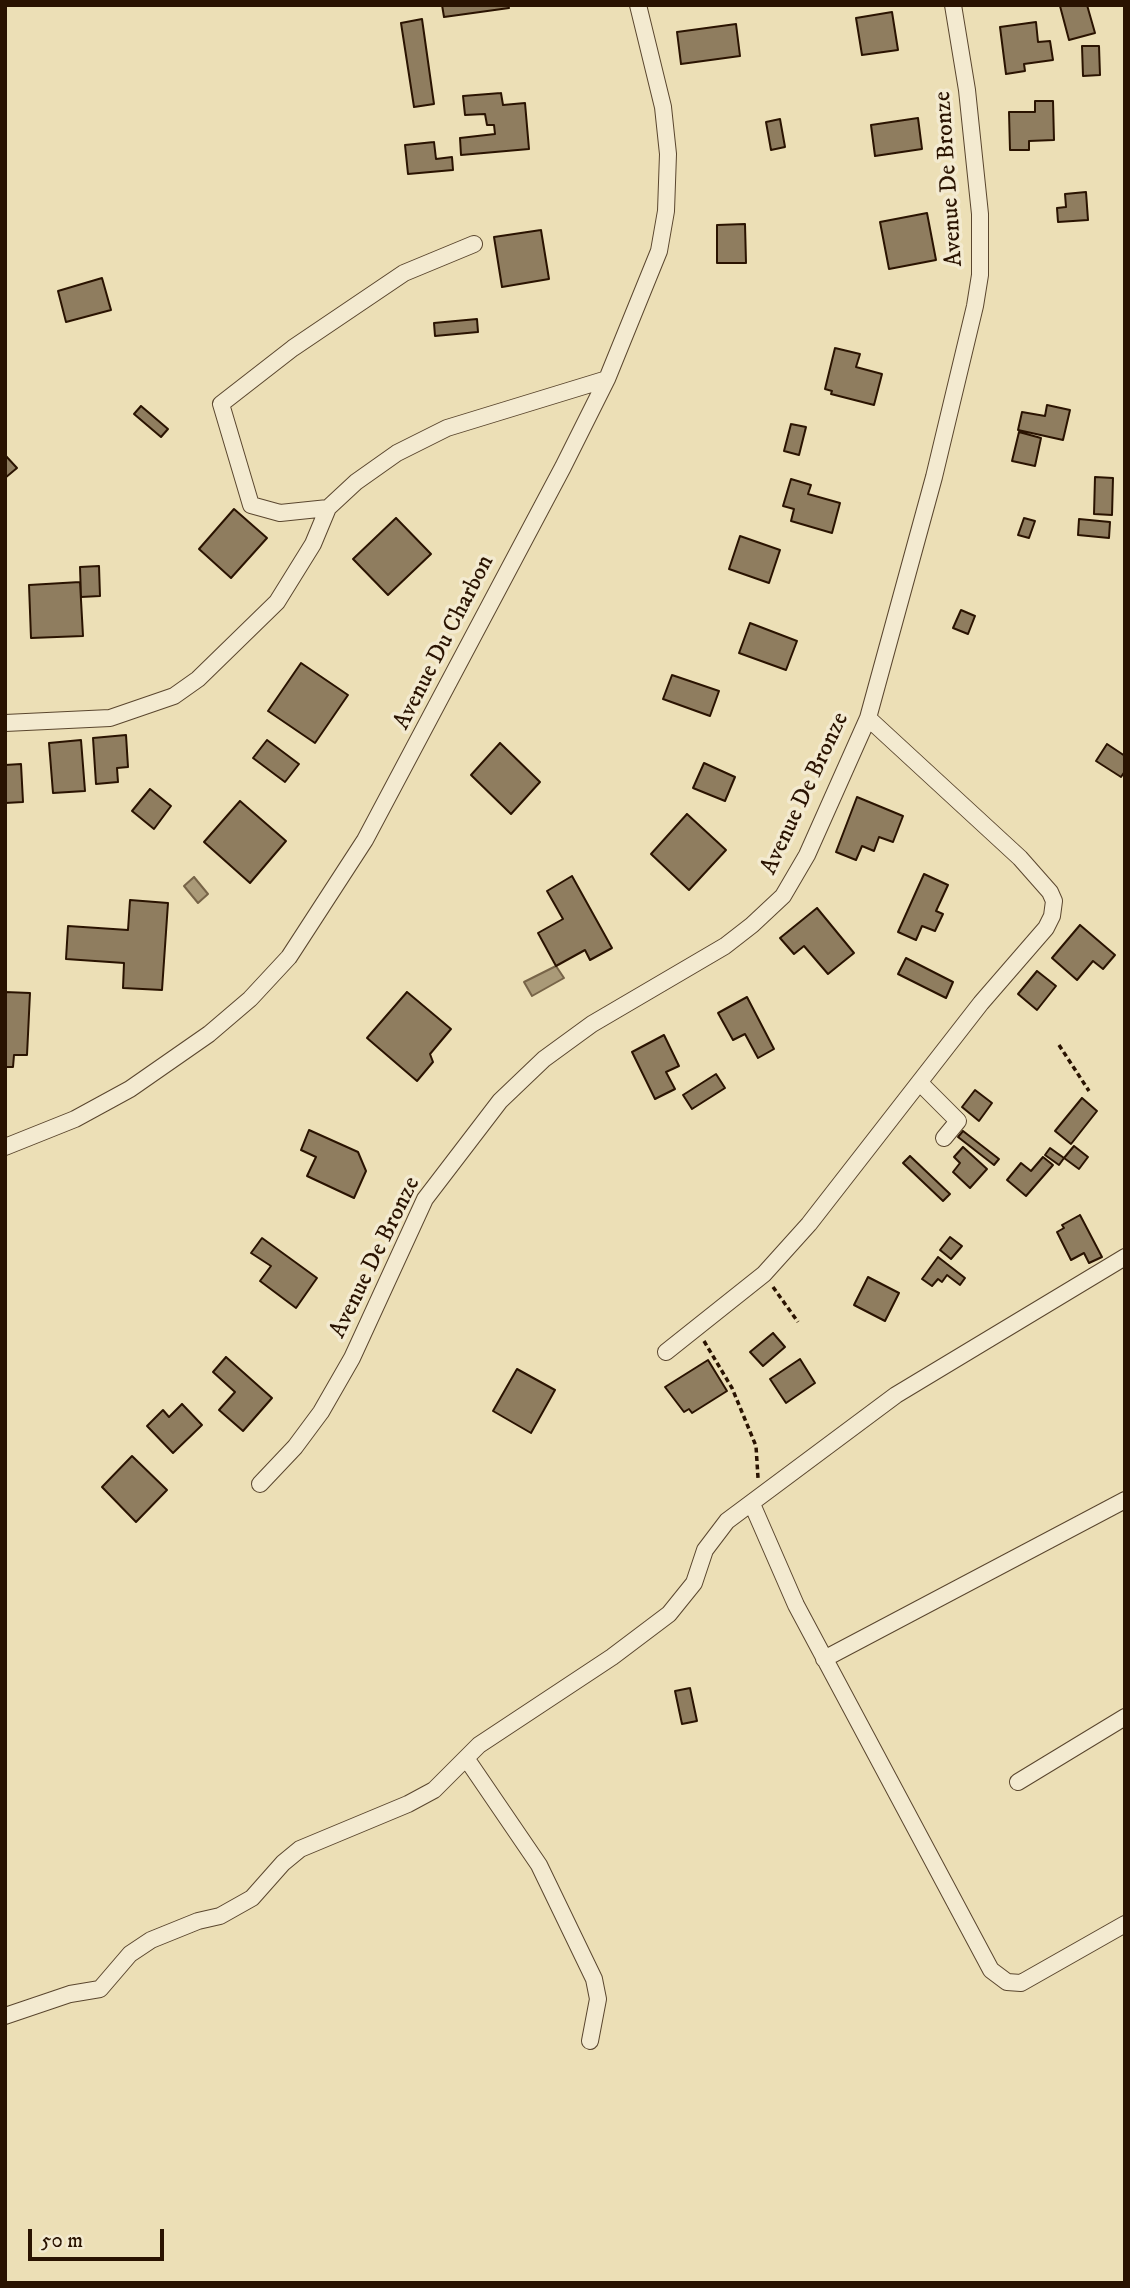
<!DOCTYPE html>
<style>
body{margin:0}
#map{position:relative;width:1130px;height:2288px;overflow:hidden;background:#ecdfb6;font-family:"IM FELL DW Pica",serif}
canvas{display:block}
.frame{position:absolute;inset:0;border:7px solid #2a1301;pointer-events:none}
.scale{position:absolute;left:28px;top:2229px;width:136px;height:32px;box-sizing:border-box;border:4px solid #2a1301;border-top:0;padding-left:9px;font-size:21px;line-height:24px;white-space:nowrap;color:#2a1301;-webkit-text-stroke:5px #f3ead0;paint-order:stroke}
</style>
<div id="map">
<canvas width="1130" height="2288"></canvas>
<div class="frame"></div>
<div class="scale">50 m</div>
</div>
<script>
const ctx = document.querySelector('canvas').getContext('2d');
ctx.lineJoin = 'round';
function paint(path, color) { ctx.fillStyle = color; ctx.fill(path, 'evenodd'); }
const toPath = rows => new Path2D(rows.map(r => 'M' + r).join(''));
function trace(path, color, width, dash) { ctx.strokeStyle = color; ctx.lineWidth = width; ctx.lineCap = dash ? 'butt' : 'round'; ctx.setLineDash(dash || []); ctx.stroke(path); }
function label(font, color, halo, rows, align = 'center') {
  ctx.font = font + ' "IM FELL DW Pica",serif'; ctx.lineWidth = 7; ctx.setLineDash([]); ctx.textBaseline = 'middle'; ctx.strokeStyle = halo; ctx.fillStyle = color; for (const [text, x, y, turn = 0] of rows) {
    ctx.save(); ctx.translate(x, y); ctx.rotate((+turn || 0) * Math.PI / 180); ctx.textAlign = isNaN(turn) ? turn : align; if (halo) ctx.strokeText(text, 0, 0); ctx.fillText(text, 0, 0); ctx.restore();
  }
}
const water = toPath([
 [194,877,208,894,198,903,184,886,194,877],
 [556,966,564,978,532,996,524,982,556,966]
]);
paint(water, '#aa9a78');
trace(water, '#776448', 2);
const building = toPath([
 [442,5,508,5,509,8,444,17,442,5],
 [1087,5,1095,33,1069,40,1060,6,1087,5],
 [892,12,898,50,862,55,856,18,892,12],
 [422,19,434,104,414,107,401,23,422,19],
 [1036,22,1038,42,1050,41,1053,60,1024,64,1025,71,1006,74,1000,27,1036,22],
 [736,24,740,56,681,64,677,32,736,24],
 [1082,46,1099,46,1100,75,1083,76,1082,46],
 [501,93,503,105,525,103,529,149,461,155,460,138,495,134,494,125,487,125,485,114,465,115,463,96,501,93],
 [1035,101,1053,101,1054,140,1029,141,1029,150,1010,150,1009,112,1035,112,1035,101],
 [918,118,922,149,875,156,871,125,918,118],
 [780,119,785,147,771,150,766,122,780,119],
 [434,142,436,159,452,157,453,170,408,174,405,145,434,142],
 [1086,192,1088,220,1058,222,1057,208,1066,207,1065,194,1086,192],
 [927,213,936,260,889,269,880,222,927,213],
 [745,224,746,263,717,263,717,225,745,224],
 [541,230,549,279,502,287,494,237,541,230],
 [102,278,111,310,66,322,58,291,102,278],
 [477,319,478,332,435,336,434,323,477,319],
 [835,348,860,354,856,367,882,374,874,405,831,394,832,391,825,389,835,348],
 [1047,405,1070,410,1063,440,1018,430,1022,412,1045,416,1047,405],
 [141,406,168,429,161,437,134,414,141,406],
 [791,424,806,427,799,455,784,451,791,424],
 [1019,432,1041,438,1035,466,1012,461,1019,432],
 [5,455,17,468,5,478,5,455],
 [1095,477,1113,478,1112,515,1094,514,1095,477],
 [791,479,811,485,808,494,840,503,832,533,791,521,794,509,783,506,791,479],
 [234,509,267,538,231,578,199,549,234,509],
 [396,518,431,554,388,595,353,559,396,518],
 [1024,518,1035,521,1029,538,1018,535,1024,518],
 [1079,519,1110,522,1109,538,1078,535,1079,519],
 [740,536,780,550,769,583,729,569,740,536],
 [99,566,100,596,81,597,80,567,99,566],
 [80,582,83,636,31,638,29,585,80,582],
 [961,610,975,616,968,634,953,628,961,610],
 [750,623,797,641,786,670,739,653,750,623],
 [301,663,348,695,315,743,268,711,301,663],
 [672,675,719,691,710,716,663,699,672,675],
 [126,735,128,767,117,768,118,782,96,784,93,738,126,735],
 [81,740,85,791,53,793,49,743,81,740],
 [267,740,299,764,285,782,253,758,267,740],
 [500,743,540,782,511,814,471,775,500,743],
 [1107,744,1125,756,1125,771,1121,777,1096,761,1107,744],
 [704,763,735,777,725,801,693,788,704,763],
 [21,764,23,802,5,803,5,765,21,764],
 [150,789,171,806,154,829,132,811,150,789],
 [857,797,903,816,893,842,879,837,874,851,862,846,856,860,836,852,857,797],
 [240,801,286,841,250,883,204,842,240,801],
 [687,814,726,850,689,890,651,854,687,814],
 [924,874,948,885,936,911,943,914,935,931,922,926,916,940,898,932,924,874],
 [572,876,612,948,590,960,585,950,556,966,538,933,563,919,547,891,572,876],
 [130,900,168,903,162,990,123,988,124,963,66,959,68,926,128,930,130,900],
 [817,908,854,953,828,974,804,946,794,954,780,938,817,908],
 [1080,925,1115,955,1103,969,1093,961,1077,980,1052,958,1080,925],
 [906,958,953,982,946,998,898,974,906,958],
 [1037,971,1056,986,1037,1010,1018,994,1037,971],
 [5,992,30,993,27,1055,14,1055,13,1067,5,1067,5,992],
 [407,992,451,1029,430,1054,433,1062,417,1081,367,1038,407,992],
 [747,997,774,1049,758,1058,745,1034,733,1040,718,1013,747,997],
 [664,1035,679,1066,666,1072,675,1089,655,1099,632,1052,664,1035],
 [716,1074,725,1088,692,1109,683,1095,716,1074],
 [975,1090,992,1103,979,1121,962,1107,975,1090],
 [1082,1098,1097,1111,1071,1144,1055,1131,1082,1098],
 [309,1130,358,1152,366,1171,354,1198,307,1176,316,1157,301,1150,309,1130],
 [963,1131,999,1159,994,1165,958,1137,963,1131],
 [1074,1146,1088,1157,1079,1169,1064,1158,1074,1146],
 [963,1147,987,1169,970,1188,953,1172,960,1163,954,1157,963,1147],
 [1050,1148,1064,1158,1059,1165,1045,1155,1050,1148],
 [910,1156,950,1194,943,1201,903,1163,910,1156],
 [1043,1157,1053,1165,1026,1196,1007,1180,1021,1163,1031,1171,1043,1157],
 [1080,1215,1102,1257,1089,1263,1084,1253,1071,1260,1057,1232,1064,1228,1062,1225,1080,1215],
 [950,1237,962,1246,951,1259,940,1250,950,1237],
 [262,1238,317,1278,296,1308,260,1281,271,1266,251,1253,262,1238],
 [938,1257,965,1278,960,1285,947,1275,942,1282,938,1279,932,1286,922,1279,938,1257],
 [868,1277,899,1293,885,1321,854,1305,868,1277],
 [773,1333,785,1347,763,1366,750,1352,773,1333],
 [226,1357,272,1398,243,1431,219,1410,235,1392,213,1372,226,1357],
 [800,1359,815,1383,786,1403,770,1379,800,1359],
 [708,1360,727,1391,692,1413,689,1409,684,1412,665,1387,708,1360],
 [517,1369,555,1390,531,1433,493,1411,517,1369],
 [182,1404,202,1425,173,1453,147,1426,163,1410,169,1417,182,1404],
 [132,1456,167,1490,136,1522,102,1487,132,1456],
 [690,1688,697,1721,682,1724,675,1691,690,1688]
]);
paint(building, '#8f7d5f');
trace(building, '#2a1301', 2);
const minor = toPath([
 [328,508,280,513,251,505,221,404,293,348,404,273,474,244],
 [5,723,110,718,174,696,198,679,277,602,313,544,328,508,356,482,397,453,447,428,607,379],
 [920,1083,958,1121,944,1138],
 [5,1147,75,1119,130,1089,209,1034,250,999,289,957,365,840,563,467,607,379,659,251,666,211,668,154,663,107,638,5],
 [666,1352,764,1274,809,1224,981,1003,1046,928,1052,916,1054,901,1050,892,1020,858,868,718],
 [260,1484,295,1447,321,1412,352,1358,425,1199,500,1101,544,1059,592,1024,725,946,752,925,783,896,807,855,868,718,934,477,975,306,980,275,980,214,967,90,953,5],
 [752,1504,796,1605,991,1970,1007,1982,1021,1983,1125,1924],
 [824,1659,1125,1500],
 [466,1758,539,1865,594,1979,598,1999,590,2041],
 [1018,1782,1125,1717],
 [5,2016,70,1994,100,1989,130,1954,151,1940,198,1921,220,1916,252,1898,283,1863,300,1849,408,1804,434,1790,479,1745,612,1657,669,1614,694,1583,705,1550,727,1521,896,1395,1125,1257]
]);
trace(minor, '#5a462e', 18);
trace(toPath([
 [1059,1045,1089,1091],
 [773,1287,798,1322],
 [704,1341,732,1388,756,1446,758,1478]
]), '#2a1301', 3.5, [5, 3.5]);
trace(minor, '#f3ead0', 16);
label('24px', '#2a1301', '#f3ead0', [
 ["Avenue De Bronze",950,179,-94],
 ["Avenue Du Charbon",445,643,-63],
 ["Avenue De Bronze",806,794,-65],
 ["Avenue De Bronze",376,1258,-64]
]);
</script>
